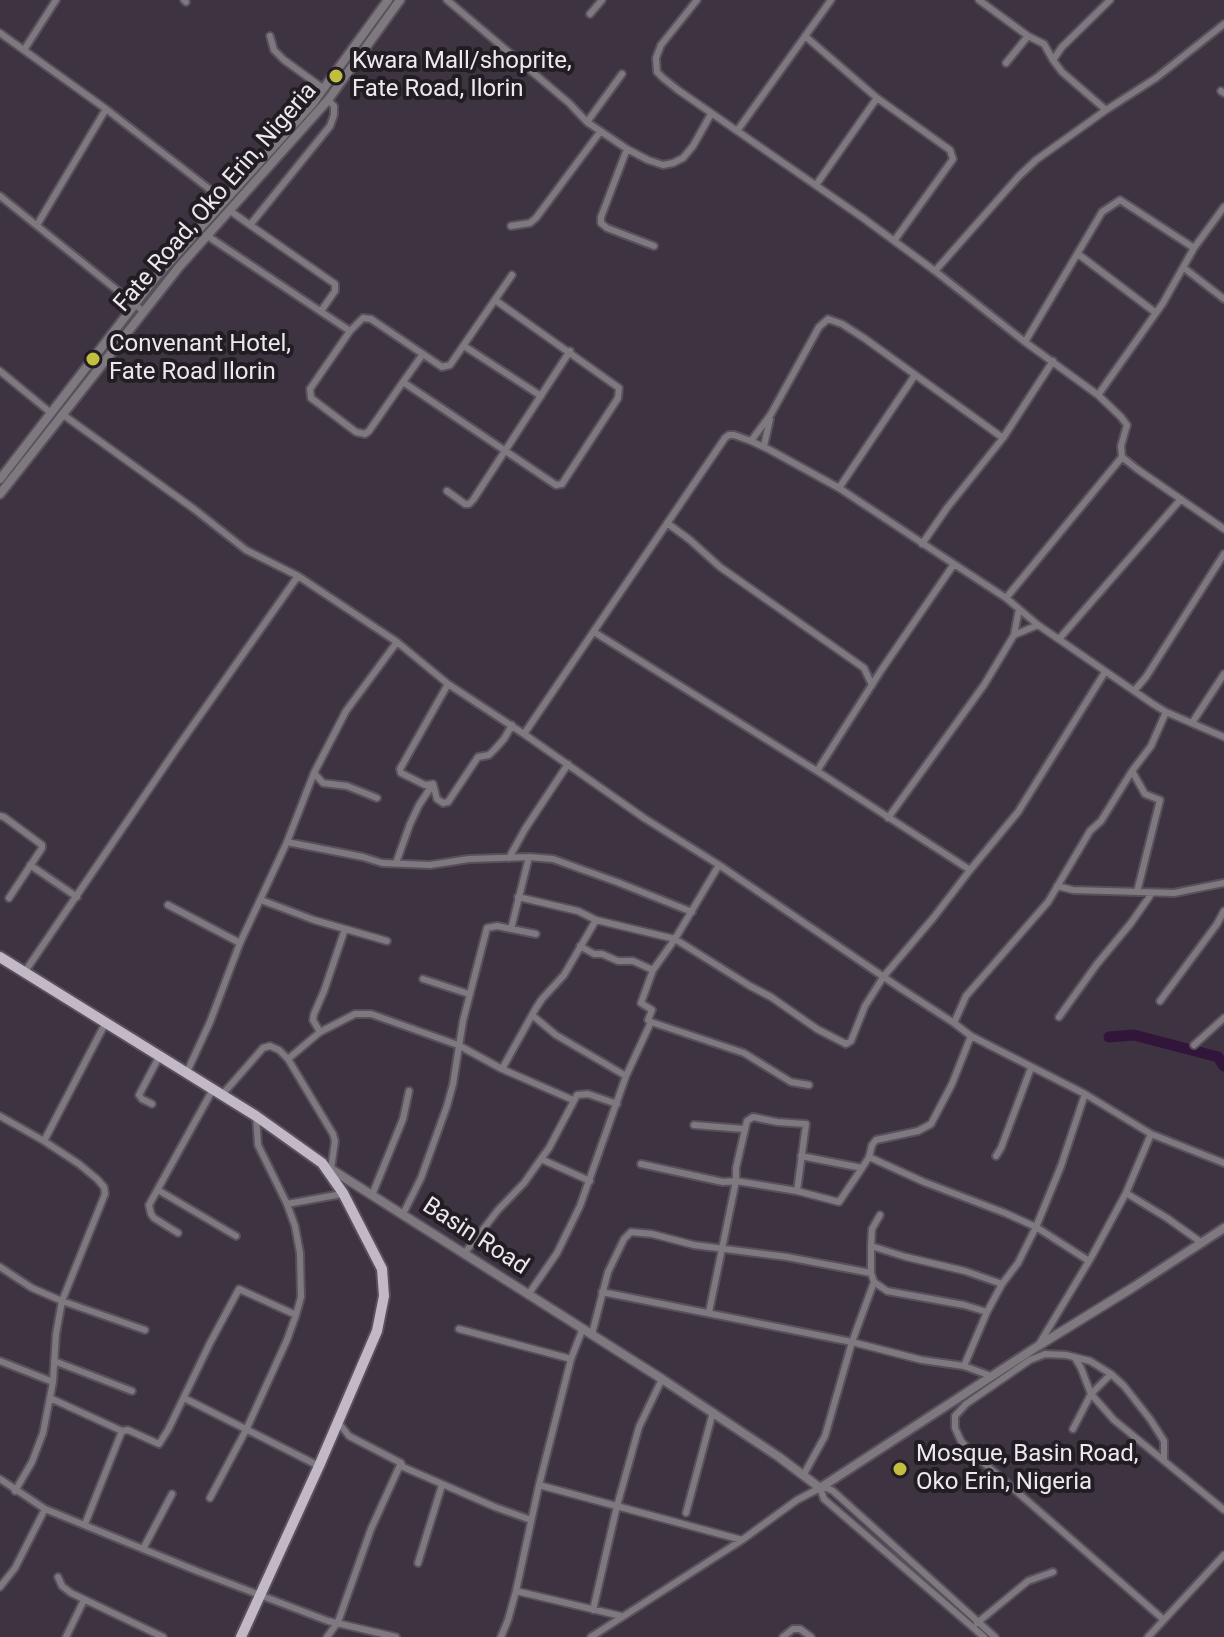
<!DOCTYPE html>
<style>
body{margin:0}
canvas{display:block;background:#3e3341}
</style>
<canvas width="1224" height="1637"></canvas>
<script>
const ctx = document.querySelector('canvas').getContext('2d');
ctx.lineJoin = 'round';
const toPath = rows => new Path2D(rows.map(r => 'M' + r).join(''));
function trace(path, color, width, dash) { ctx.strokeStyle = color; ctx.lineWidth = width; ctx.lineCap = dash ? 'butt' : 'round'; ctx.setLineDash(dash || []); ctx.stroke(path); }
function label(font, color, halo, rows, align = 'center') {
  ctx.font = font + ' Roboto,sans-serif'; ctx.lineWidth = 8; ctx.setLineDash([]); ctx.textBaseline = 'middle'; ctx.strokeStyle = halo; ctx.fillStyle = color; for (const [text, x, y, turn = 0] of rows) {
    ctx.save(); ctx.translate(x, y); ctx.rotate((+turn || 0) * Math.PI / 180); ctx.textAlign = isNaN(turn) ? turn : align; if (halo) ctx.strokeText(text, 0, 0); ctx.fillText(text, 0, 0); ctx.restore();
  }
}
trace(toPath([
 [1109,1037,1134,1035,1218,1057,1224,1066]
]), '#32153a', 11);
const minor = toPath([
 [184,0,186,2],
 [447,0,569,103,587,122,627,149,648,160,663,165,673,163,683,158,693,146,711,114],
 [697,0,661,45,656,58,657,72,663,78,678,90,863,218,935,271,1025,342,1098,395,1121,417,1127,425,1121,446,1122,457,1137,469,1224,529],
 [979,0,1028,36,1044,44,1053,60,1062,72,1106,110],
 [590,14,602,0],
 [0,33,106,109,208,188,220,205],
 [270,36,274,50,284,60,324,89],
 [805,36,877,98,950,150,953,159,894,241],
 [24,50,56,0],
 [1053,60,1062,47,1110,0],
 [1006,63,1028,36],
 [1221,91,1224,93],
 [587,122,622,74],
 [737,131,831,0],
 [627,149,601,217,601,223,607,228,654,246],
 [816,185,877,98],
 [0,196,143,311],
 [229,210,250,225,330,126,334,115,334,106,328,100],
 [37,225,106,109],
 [250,225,335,284,335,291,321,311],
 [511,226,530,223,536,218,600,132],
 [206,235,350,331,363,318,371,319,442,367,450,365,512,275],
 [1078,254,1156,313],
 [1184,268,1224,299],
 [935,271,1019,176,1036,160,1106,110,1156,78,1224,24],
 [350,331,310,389,311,398,356,432,365,434,369,431,403,382],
 [1025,342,1102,212,1120,200,1194,248],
 [464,346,541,396],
 [423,354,403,382,553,483,556,485,562,484,618,398,619,388,495,300],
 [0,371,51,413],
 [1098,395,1163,303,1194,248,1224,207],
 [62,414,194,509,246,550,298,576,397,642,448,684,524,734,644,818,719,865,900,988,954,1023,971,1036,1085,1094,1151,1134,1224,1163],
 [751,441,770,450,839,488,954,564],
 [764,446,770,419],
 [839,488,915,375],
 [447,491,465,504,469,504,473,500,570,351],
 [667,523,690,540,720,567,864,668,872,685],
 [922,544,947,508,1003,438,1053,361],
 [1006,598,1122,457],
 [594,632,817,771,970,870],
 [1014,635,1038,625],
 [1059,639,1181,499],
 [1134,691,1146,677,1224,554],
 [1192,723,1224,674],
 [524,734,725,438,729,435,734,435,751,441,771,414,819,327,828,319,842,324,864,338,1003,438],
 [817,771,882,669,954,564,1006,598,1038,625,1153,704,1166,712,1224,737],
 [1132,771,1145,794,1160,800,1137,892],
 [314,773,323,783,347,786,377,798],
 [433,784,425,785,401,773,400,769,448,684],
 [433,784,437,799,443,803,448,802,478,757,489,755,495,749,504,739,512,725],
 [0,816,4,817,42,845,42,848,9,898],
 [888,818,984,685,1014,635,1019,609],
 [287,842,363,857,382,863,430,865,469,859,529,857,553,859,617,882,692,912],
 [509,858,525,829,568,764],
 [396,863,410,824,419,805,433,784],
 [30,865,77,897],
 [1057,886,1073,890,1174,893,1224,883],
 [518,897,578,911,596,920,675,939,750,986,771,997,817,1029,846,1044,851,1041,865,1006,884,976,934,917,970,870,1018,812,1105,672],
 [261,900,314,920,387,941],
 [168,905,240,943],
 [511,929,529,857],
 [580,946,594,954,602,954,618,961,633,961,653,970],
 [24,973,177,748,298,576],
 [423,979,469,994],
 [1160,1001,1217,924,1224,911],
 [532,1015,556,1035,626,1076],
 [1059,1017,1097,964,1131,923,1152,893],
 [651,1022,744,1053,791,1082,809,1085],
 [954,1023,966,996,1048,902,1090,831,1101,821,1132,771,1151,746,1166,712],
 [320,1032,313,1020,314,1014,324,991,345,929],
 [1194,1045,1224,1018],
 [288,1059,320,1032,355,1014,371,1014,458,1045,502,1069,573,1100],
 [502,1069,536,1008,542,999,564,975,596,920],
 [186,1074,210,1022,240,943,287,842,314,773,346,711,397,642],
 [221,1096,263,1048,270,1046,279,1050,288,1059,333,1134,335,1141,331,1169],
 [152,1104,142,1099,139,1095,159,1057],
 [0,1116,44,1141,79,1164,97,1179,104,1187,105,1194,62,1301,56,1334,53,1382,43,1433,32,1462,15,1491],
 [694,1125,744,1129],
 [44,1141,106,1022],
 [801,1156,862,1168,869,1157,924,1182,1005,1213,1036,1227,1089,1261],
 [996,1156,1001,1148,1031,1068],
 [869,1157,872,1145,876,1140,918,1131,931,1124,952,1084,971,1036],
 [541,1159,590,1181],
 [641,1164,723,1182,736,1181,797,1191,839,1202,862,1168],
 [158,1190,236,1236],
 [1126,1193,1167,1218,1202,1243],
 [372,1195,403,1119,409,1091],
 [287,1204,342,1194],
 [403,1214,421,1178,447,1106,453,1084,463,1021,487,928,497,926,536,934],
 [178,1233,154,1218,151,1214,149,1205,212,1091],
 [871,1246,906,1257,965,1271,1002,1284],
 [464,1254,498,1210,524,1183,541,1159,549,1148,577,1095,588,1094,617,1104],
 [0,1267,32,1288,62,1301,145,1330],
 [874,1282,887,1291,964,1305,987,1312],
 [602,1292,852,1342,922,1360,964,1366,991,1376],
 [528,1295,557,1253,580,1206,626,1076,651,1022,648,1020,652,1010,641,1003,653,970,675,939,719,865],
 [709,1312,736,1181,736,1168,747,1121,753,1117,777,1122,806,1124,797,1191],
 [459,1329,571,1359],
 [592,1334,608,1272,624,1239,631,1232,652,1234,694,1245,787,1257,871,1273],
 [1038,1346,1092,1256,1126,1193,1151,1134],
 [1075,1358,1081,1368,1091,1394,1114,1420,1224,1510],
 [0,1361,53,1382],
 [54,1361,132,1391],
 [964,1366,987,1312,1002,1284,1018,1263,1036,1227,1061,1166,1085,1094],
 [50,1398,122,1431,128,1430,159,1444,168,1430,210,1343,239,1289,296,1315],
 [184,1398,319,1466],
 [338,1422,349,1436,401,1463,403,1467,495,1507,531,1520],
 [1073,1429,1091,1394,1111,1374],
 [1164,1461,1164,1441,1150,1419,1124,1386,1111,1374,1090,1361,1066,1355,1045,1354,1030,1360,966,1404,955,1416,955,1428,961,1441,969,1450,1164,1620],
 [804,1474,825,1436,852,1342,874,1282,871,1273,871,1246,872,1229,880,1215],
 [0,1479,45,1509,197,1571,328,1621,396,1637],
 [539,1485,742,1540],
 [820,1488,827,1488,833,1491,995,1637],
 [820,1488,824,1499,831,1505,984,1637],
 [210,1498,246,1430,287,1340,296,1315,301,1297,300,1253,295,1226,287,1204,258,1145,256,1116],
 [686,1513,713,1412],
 [85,1524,122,1431],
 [143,1549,172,1494],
 [418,1563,442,1485],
 [58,1577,62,1586,71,1593,163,1637],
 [0,1587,15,1568,45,1509],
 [516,1591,621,1616],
 [593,1610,617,1506,639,1427,662,1379],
 [977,1623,1028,1581,1053,1572],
 [66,1637,84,1600],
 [327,1637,338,1622,371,1529,401,1463],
 [501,1637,508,1620,516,1591,539,1485,571,1359,583,1328],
 [591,1637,742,1540,797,1500,820,1488],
 [783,1637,793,1629,800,1629,811,1637],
 [1148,1637,1224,1555]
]);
const tertiary = toPath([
 [0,479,156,277,313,103,388,0],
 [0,494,179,267,328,100,400,0],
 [326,1166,662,1379,779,1457,820,1488,1038,1346,1132,1288,1224,1228]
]);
const primary = toPath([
 [0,957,256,1116,322,1163,343,1193,382,1269,384,1296,377,1331,319,1466,241,1637]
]);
trace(minor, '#5a505d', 10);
trace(tertiary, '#5a505d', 12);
trace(primary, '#5a505d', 14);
trace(minor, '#7e787f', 6);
trace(tertiary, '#7e787f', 8);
trace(primary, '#c3b8c6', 10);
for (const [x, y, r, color] of [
 [336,76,8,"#c1be40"],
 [93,359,8,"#c1be40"],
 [900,1469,8,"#c1be40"]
]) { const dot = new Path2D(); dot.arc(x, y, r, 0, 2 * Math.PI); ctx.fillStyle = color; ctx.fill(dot); trace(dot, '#221d23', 3); }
label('24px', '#eee7f0', '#221d23', [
 ["Kwara Mall/shoprite,",352,62],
 ["Fate Road, Ilorin",352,90],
 ["Convenant Hotel,",109,345],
 ["Fate Road Ilorin",109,373],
 ["Mosque, Basin Road,",916,1455],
 ["Oko Erin, Nigeria",916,1483]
], 'left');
label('24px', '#eee7f0', '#221d23', [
 ["Fate Road, Oko Erin, Nigeria",216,198,-49],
 ["Basin Road",475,1237,33]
]);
</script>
